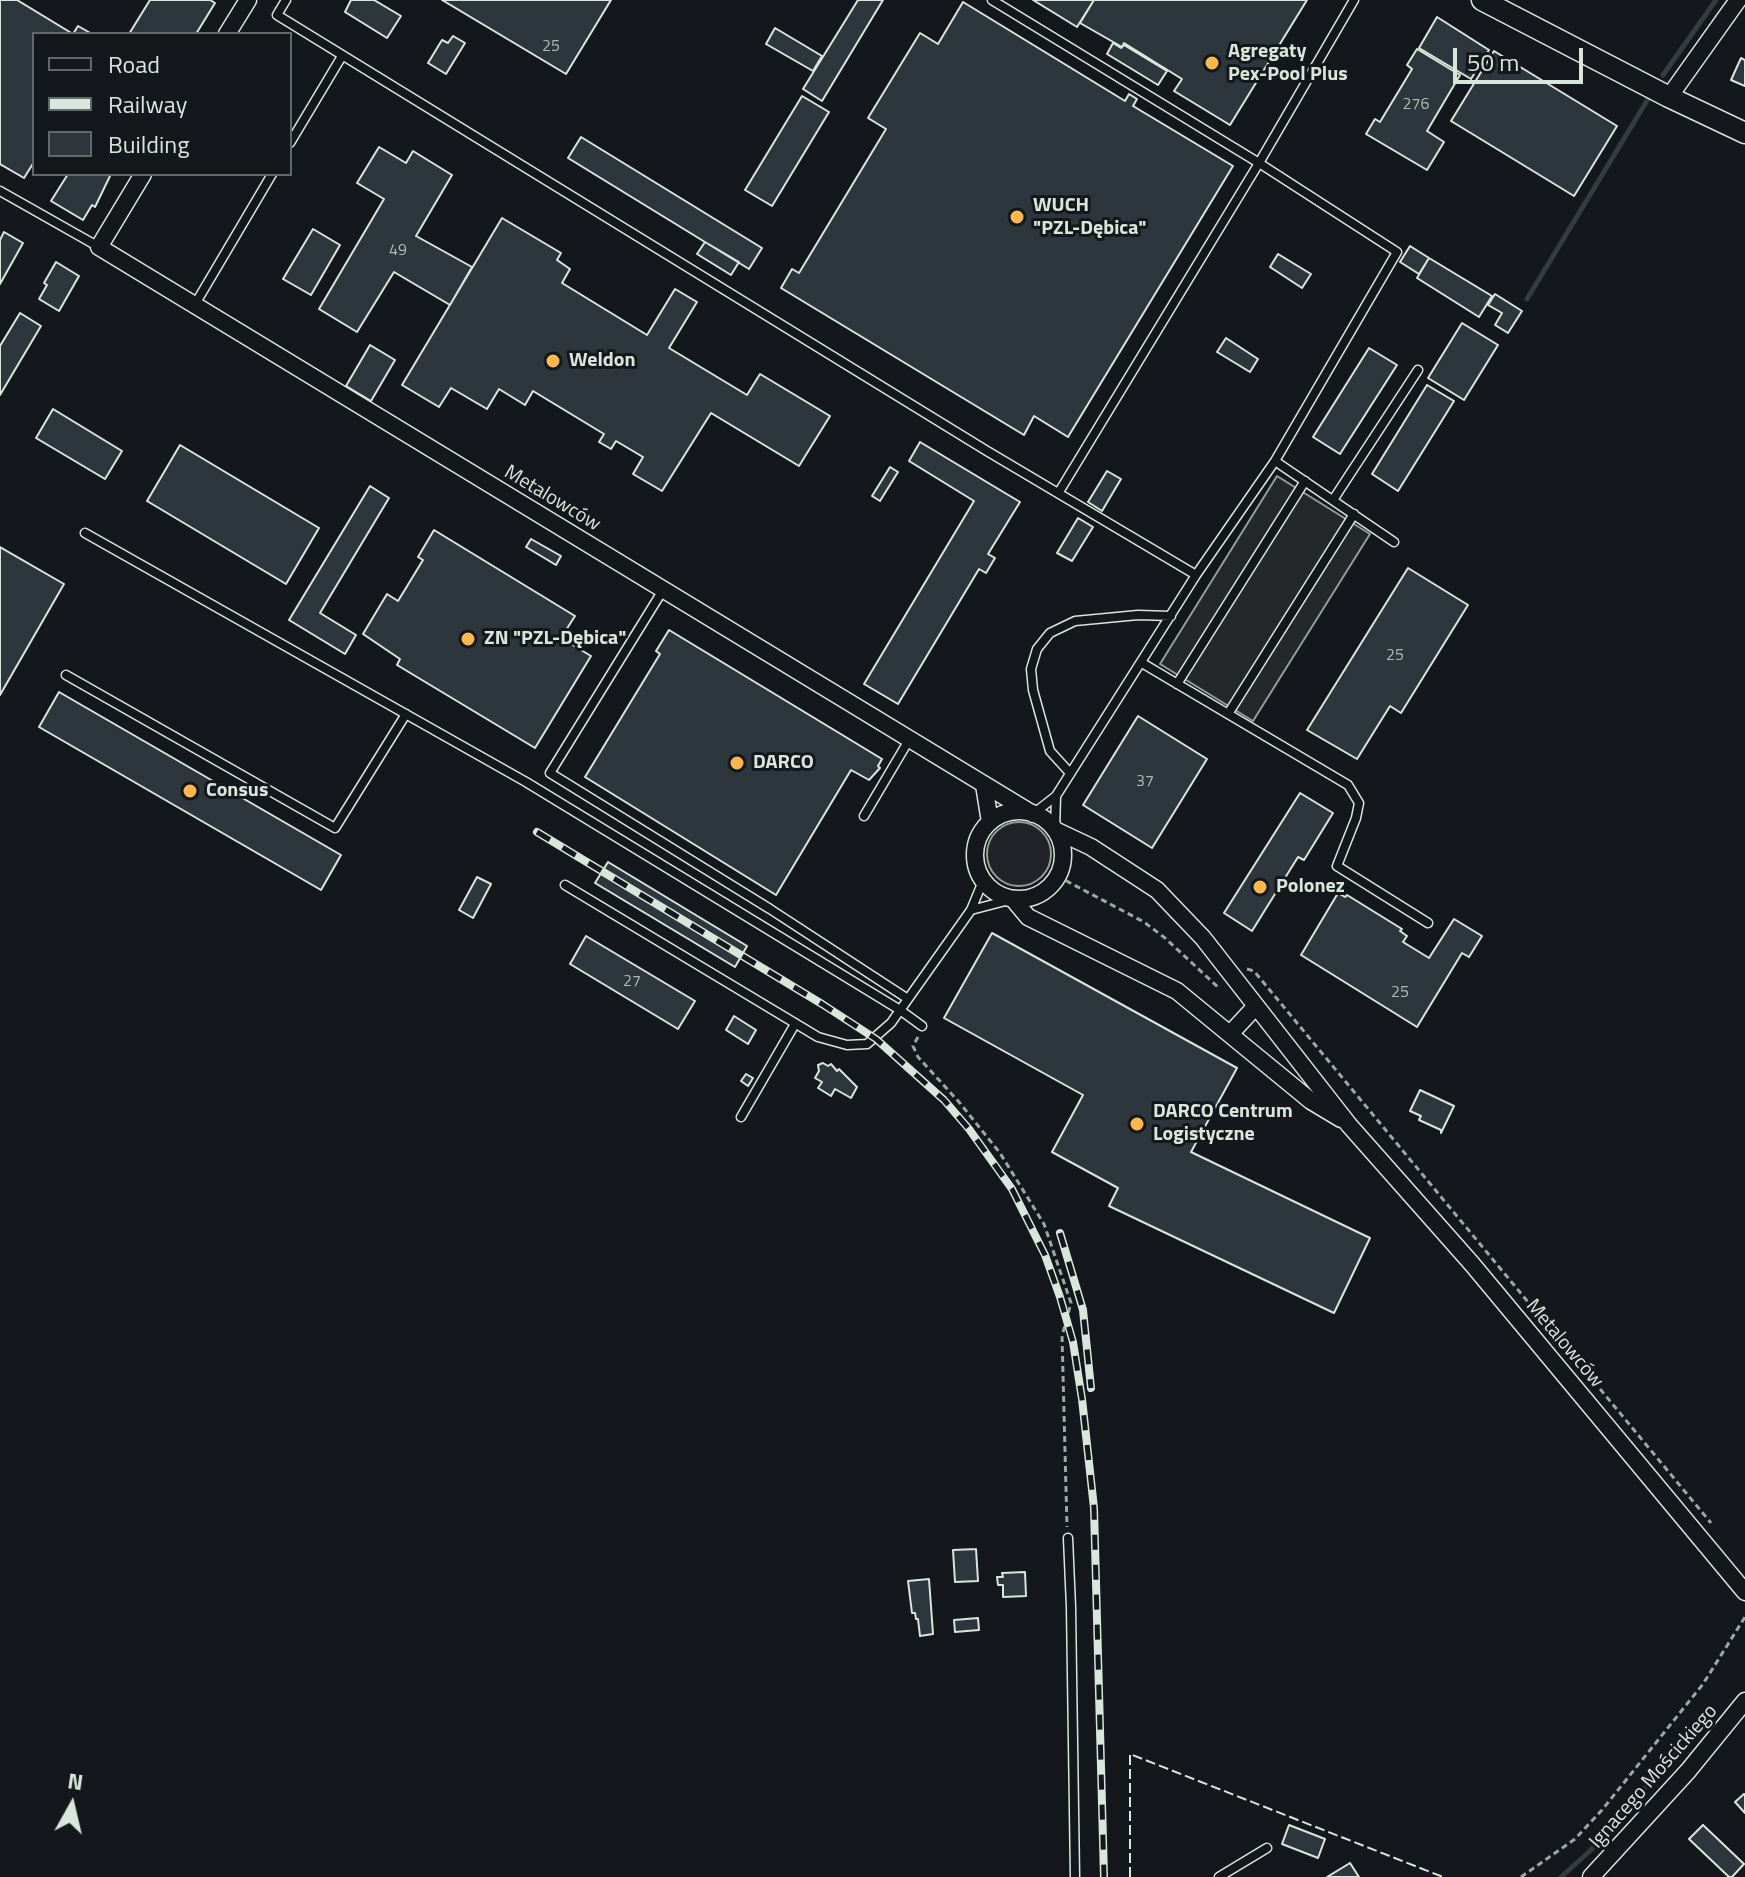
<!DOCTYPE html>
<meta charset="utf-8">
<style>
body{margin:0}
#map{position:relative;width:1745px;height:1877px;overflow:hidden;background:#14181c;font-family:"Titillium Web",sans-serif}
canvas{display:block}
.legend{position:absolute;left:32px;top:32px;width:260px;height:144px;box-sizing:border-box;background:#14181c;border:2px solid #626a69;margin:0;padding:10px 14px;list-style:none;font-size:24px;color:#d8e6dc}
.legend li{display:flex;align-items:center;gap:16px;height:40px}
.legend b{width:40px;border:2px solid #626a69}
.north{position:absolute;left:32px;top:1765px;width:80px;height:80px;-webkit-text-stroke:6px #14181c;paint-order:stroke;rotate:8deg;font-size:22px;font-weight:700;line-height:32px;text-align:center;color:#d8e6dc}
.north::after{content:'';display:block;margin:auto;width:28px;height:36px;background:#d8e6dc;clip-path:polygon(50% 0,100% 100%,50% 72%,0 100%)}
.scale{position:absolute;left:1453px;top:48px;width:130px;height:36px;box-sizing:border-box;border:4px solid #d8e6dc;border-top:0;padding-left:10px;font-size:24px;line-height:28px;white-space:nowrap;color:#d8e6dc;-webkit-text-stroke:6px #14181c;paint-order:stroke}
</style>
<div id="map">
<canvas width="1745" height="1877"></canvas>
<ul class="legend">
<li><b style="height:10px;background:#14181c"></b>Road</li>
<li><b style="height:10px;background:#d8e6dc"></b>Railway</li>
<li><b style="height:22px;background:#2c363c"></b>Building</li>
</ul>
<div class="north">N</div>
<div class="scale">50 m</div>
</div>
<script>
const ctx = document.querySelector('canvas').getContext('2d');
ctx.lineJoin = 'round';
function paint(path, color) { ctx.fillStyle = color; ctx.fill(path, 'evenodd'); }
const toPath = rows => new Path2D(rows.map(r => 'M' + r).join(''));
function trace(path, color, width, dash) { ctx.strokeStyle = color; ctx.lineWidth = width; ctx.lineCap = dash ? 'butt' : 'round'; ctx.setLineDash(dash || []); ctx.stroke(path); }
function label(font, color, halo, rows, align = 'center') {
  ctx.font = font + ' "Titillium Web",sans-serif'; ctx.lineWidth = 6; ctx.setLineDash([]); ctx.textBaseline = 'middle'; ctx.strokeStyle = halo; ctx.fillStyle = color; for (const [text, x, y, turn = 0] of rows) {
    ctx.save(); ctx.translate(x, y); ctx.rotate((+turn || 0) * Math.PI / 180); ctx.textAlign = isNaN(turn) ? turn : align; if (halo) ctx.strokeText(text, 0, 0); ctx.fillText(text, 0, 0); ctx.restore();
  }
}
const green = toPath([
 '987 854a32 32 0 1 1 64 0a32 32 0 1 1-64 0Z'
]);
paint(green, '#202428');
trace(green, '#939e99', 2);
const parking = toPath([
 [1277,476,1370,534,1253,721,1160,664,1277,476]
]);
paint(parking, '#24282b');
trace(parking, '#939e99', 2);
trace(toPath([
 [1663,75,1716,0],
 [1527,299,1648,99],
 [1561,1877,1591,1850,1678,1750]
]), '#363b3e', 5);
const building = toPath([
 [0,0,17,0,73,34,78,26,92,34,34,34,34,162,24,178,0,164,0,0],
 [150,0,210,0,215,3,196,34,129,34,150,0],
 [351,0,374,0,401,16,387,38,345,12,351,0],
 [442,0,611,0,566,74,442,0],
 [858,0,883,0,822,101,803,89,858,0],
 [1033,0,1094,0,1077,27,1033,0],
 [1094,0,1307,0,1230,125,1174,91,1182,79,1124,43,1122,47,1080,23,1094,0],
 [963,2,1125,101,1129,94,1137,99,1133,106,1233,166,1068,437,1034,416,1024,435,781,288,792,269,799,273,886,129,868,118,920,33,938,44,963,2],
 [1437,17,1489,50,1471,79,1419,48,1437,17],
 [775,28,822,56,813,71,766,44,775,28],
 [453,36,465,43,446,74,428,63,442,40,448,43,453,36],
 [1113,43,1121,48,1124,45,1167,71,1158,85,1107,54,1113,43],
 [1417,49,1460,75,1427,131,1444,142,1427,170,1366,134,1375,119,1380,122,1412,69,1407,65,1417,49],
 [1494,51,1617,126,1574,196,1451,121,1494,51],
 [1741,58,1745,60,1745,86,1731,80,1741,58],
 [802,96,829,112,772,206,745,190,802,96],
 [581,137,762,248,749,269,568,158,581,137],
 [379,147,406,163,413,151,452,175,416,236,472,267,450,305,394,272,357,332,319,309,384,199,357,183,379,147],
 [68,174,111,174,95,207,92,205,83,220,51,201,68,174],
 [502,218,561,253,557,260,570,269,562,283,647,335,675,289,697,302,669,348,747,395,760,374,830,416,799,466,711,413,662,491,633,474,643,457,616,441,611,449,599,442,604,434,533,391,525,405,499,389,487,409,451,388,439,407,402,385,502,218],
 [313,229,340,245,311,295,283,279,313,229],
 [4,232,23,243,0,284,0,240,4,232],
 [705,242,739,262,731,275,697,254,705,242],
 [1410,246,1429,258,1419,274,1400,262,1410,246],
 [1278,254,1311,274,1302,288,1270,267,1278,254],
 [1429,258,1492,296,1479,317,1417,278,1429,258],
 [56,262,79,276,59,311,39,299,47,285,44,283,56,262],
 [1495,294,1522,311,1508,333,1495,325,1502,313,1488,305,1495,294],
 [20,313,41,326,0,395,0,346,20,313],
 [1462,323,1498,345,1464,400,1428,378,1462,323],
 [1226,338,1258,359,1250,372,1217,352,1226,338],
 [370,345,395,360,371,401,346,386,370,345],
 [1369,348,1397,365,1340,454,1313,437,1369,348],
 [1427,385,1454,401,1398,491,1372,474,1427,385],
 [53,409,122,451,105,479,36,438,53,409],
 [920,442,1020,502,988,554,995,558,986,573,979,569,898,704,864,684,974,501,909,461,920,442],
 [180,445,319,528,286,584,147,501,180,445],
 [890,467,898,472,880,501,872,496,890,467],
 [1107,471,1121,479,1102,511,1088,502,1107,471],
 [370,486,389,498,320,613,356,635,345,654,289,620,370,486],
 [1078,518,1093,527,1072,561,1057,553,1078,518],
 [434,530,575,616,561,638,591,656,535,748,397,665,400,659,363,634,387,594,398,601,423,560,418,557,434,530],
 [531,539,561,556,556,565,526,547,531,539],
 [0,547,64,584,0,695,0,547],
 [1408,568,1468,605,1401,713,1390,706,1357,759,1307,730,1408,568],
 [669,630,882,759,878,766,880,768,869,780,851,770,776,895,585,777,660,654,656,651,669,630],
 [59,692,341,855,321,890,39,727,59,692],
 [1138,716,1207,759,1152,848,1083,805,1138,716],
 [1300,793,1333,813,1304,860,1298,857,1252,931,1224,913,1300,793],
 [608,862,747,946,735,967,595,883,608,862],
 [477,877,491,884,473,918,459,910,477,877],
 [1338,893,1345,897,1347,895,1402,929,1400,931,1407,936,1403,942,1429,958,1454,919,1482,936,1469,957,1462,953,1417,1027,1301,955,1338,893],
 [992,933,1237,1068,1191,1152,1370,1238,1334,1313,1109,1206,1118,1188,1052,1152,1083,1095,944,1018,992,933],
 [586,936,695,1001,678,1029,570,964,586,936],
 [734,1016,756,1030,748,1044,726,1030,734,1016],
 [823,1063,828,1066,831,1064,837,1071,839,1069,857,1087,851,1098,835,1089,831,1096,818,1088,822,1082,815,1078,819,1071,818,1065,823,1063],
 [746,1074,753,1078,748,1086,741,1081,746,1074],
 [1420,1090,1454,1106,1441,1133,1441,1130,1419,1120,1421,1116,1410,1111,1420,1090],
 [976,1549,978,1581,955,1582,953,1550,976,1549],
 [1025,1572,1026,1596,1003,1597,1003,1585,998,1585,997,1577,1003,1577,1002,1573,1025,1572],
 [929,1579,933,1634,920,1636,918,1619,916,1619,915,1613,912,1613,908,1581,929,1579],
 [978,1618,979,1630,955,1632,954,1620,978,1618],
 [1744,1794,1745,1795,1745,1813,1735,1802,1744,1794],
 [1289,1825,1325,1839,1318,1858,1282,1844,1289,1825],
 [1703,1825,1744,1864,1732,1877,1729,1877,1689,1839,1703,1825],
 [1350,1863,1359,1877,1327,1877,1350,1863]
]);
paint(building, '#2c363c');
trace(building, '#d8e6dc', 2);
const service = toPath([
 [286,0,277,15,987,451,1196,575],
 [992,0,1259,163,1059,492],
 [290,143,342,56],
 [0,191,99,247],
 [194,306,272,174],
 [1275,461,1394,542],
 [1333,500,1418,370],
 [85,533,526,782,900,1010,922,1026],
 [663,590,550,773,770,909,908,999],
 [1142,663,1348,785,1359,803,1356,818,1337,866,1428,923],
 [66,675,335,828,406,714],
 [1177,684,1305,481],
 [1228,714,1354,514],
 [1070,773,1050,751,1033,690,1031,669,1037,649,1050,633,1075,621,1138,615,1171,616],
 [1033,814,1056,796,1196,575,1275,461,1397,252,1259,163,1354,0],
 [864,816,909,740],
 [1055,830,1056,796],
 [565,885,818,1037,847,1045,867,1044,891,1023,971,910,983,881],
 [971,910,1013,899],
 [741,1117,795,1024],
 [1068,1538,1071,1607,1075,1877],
 [1219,1877,1267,1848]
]);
const minor = toPath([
 [227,34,248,0],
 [1669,97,1738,0],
 [143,174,99,247,1033,814],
 [984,785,990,822],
 '975 855a44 44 0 1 1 88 0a44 44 0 1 1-88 0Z',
 [1055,830,1091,847,1157,890,1203,938,1349,1125,1472,1264,1745,1592],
 [1013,899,1028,917,1177,991,1311,1101,1341,1119],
 [1230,1034,1256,1006],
 [1591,1877,1688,1771,1745,1701]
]);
const tertiary = toPath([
 [1482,0,1669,97,1745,133]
]);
trace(service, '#d8e6dc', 11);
trace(minor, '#d8e6dc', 19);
trace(tertiary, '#d8e6dc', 23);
trace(toPath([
 [1057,876,1144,922,1165,938,1220,989],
 [1247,969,1254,971,1711,1523],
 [918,1037,913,1046,918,1057,959,1102,1000,1153,1044,1224,1071,1303,1062,1336,1067,1527],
 [1521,1877,1575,1839,1602,1810,1703,1684,1745,1617]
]), '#9da8a2', 3, [6, 4]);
trace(service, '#14181c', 8);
trace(minor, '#14181c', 16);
trace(tertiary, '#14181c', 20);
const rail = toPath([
 [537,832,822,1004,876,1039,944,1100,969,1129,1012,1189,1045,1255,1060,1297,1073,1342,1082,1399,1094,1508,1104,1877],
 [1060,1233,1083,1310,1091,1388]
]);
trace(rail, '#d8e6dc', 8);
trace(rail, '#14181c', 5, [15]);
trace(toPath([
 [1130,1877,1130,1754,1443,1877]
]), '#d8e6dc', 2, [10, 4]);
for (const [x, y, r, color] of [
 [1212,63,8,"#ffb74d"],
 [1017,217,8,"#ffb74d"],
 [553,361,8,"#ffb74d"],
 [468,639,8,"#ffb74d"],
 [737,763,8,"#ffb74d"],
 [190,791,8,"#ffb74d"],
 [1260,887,8,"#ffb74d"],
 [1137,1124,8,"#ffb74d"]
]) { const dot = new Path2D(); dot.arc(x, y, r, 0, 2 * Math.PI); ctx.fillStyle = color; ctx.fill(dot); trace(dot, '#14181c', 3); }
label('16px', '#adbab4', null, [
 ["25",551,47],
 ["276",1416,105],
 ["49",398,251],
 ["25",1395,656],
 ["37",1145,782],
 ["27",632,982],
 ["25",1400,993]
]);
label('bold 20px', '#d8e6dc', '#14181c', [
 ["Agregaty",1228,52],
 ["Pex-Pool Plus",1228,75],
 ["WUCH",1033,206],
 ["\"PZL-Dębica\"",1033,229],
 ["Weldon",569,361],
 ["ZN \"PZL-Dębica\"",484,639],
 ["DARCO",753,763],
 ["Consus",206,791],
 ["Polonez",1276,887],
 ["DARCO Centrum",1153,1112],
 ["Logistyczne",1153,1135]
], 'left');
label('20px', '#d8e6dc', '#14181c', [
 ["Metalowców",552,499,31],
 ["Metalowców",1564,1344,50],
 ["Ignacego Mościckiego",1654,1777,-49]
]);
</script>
